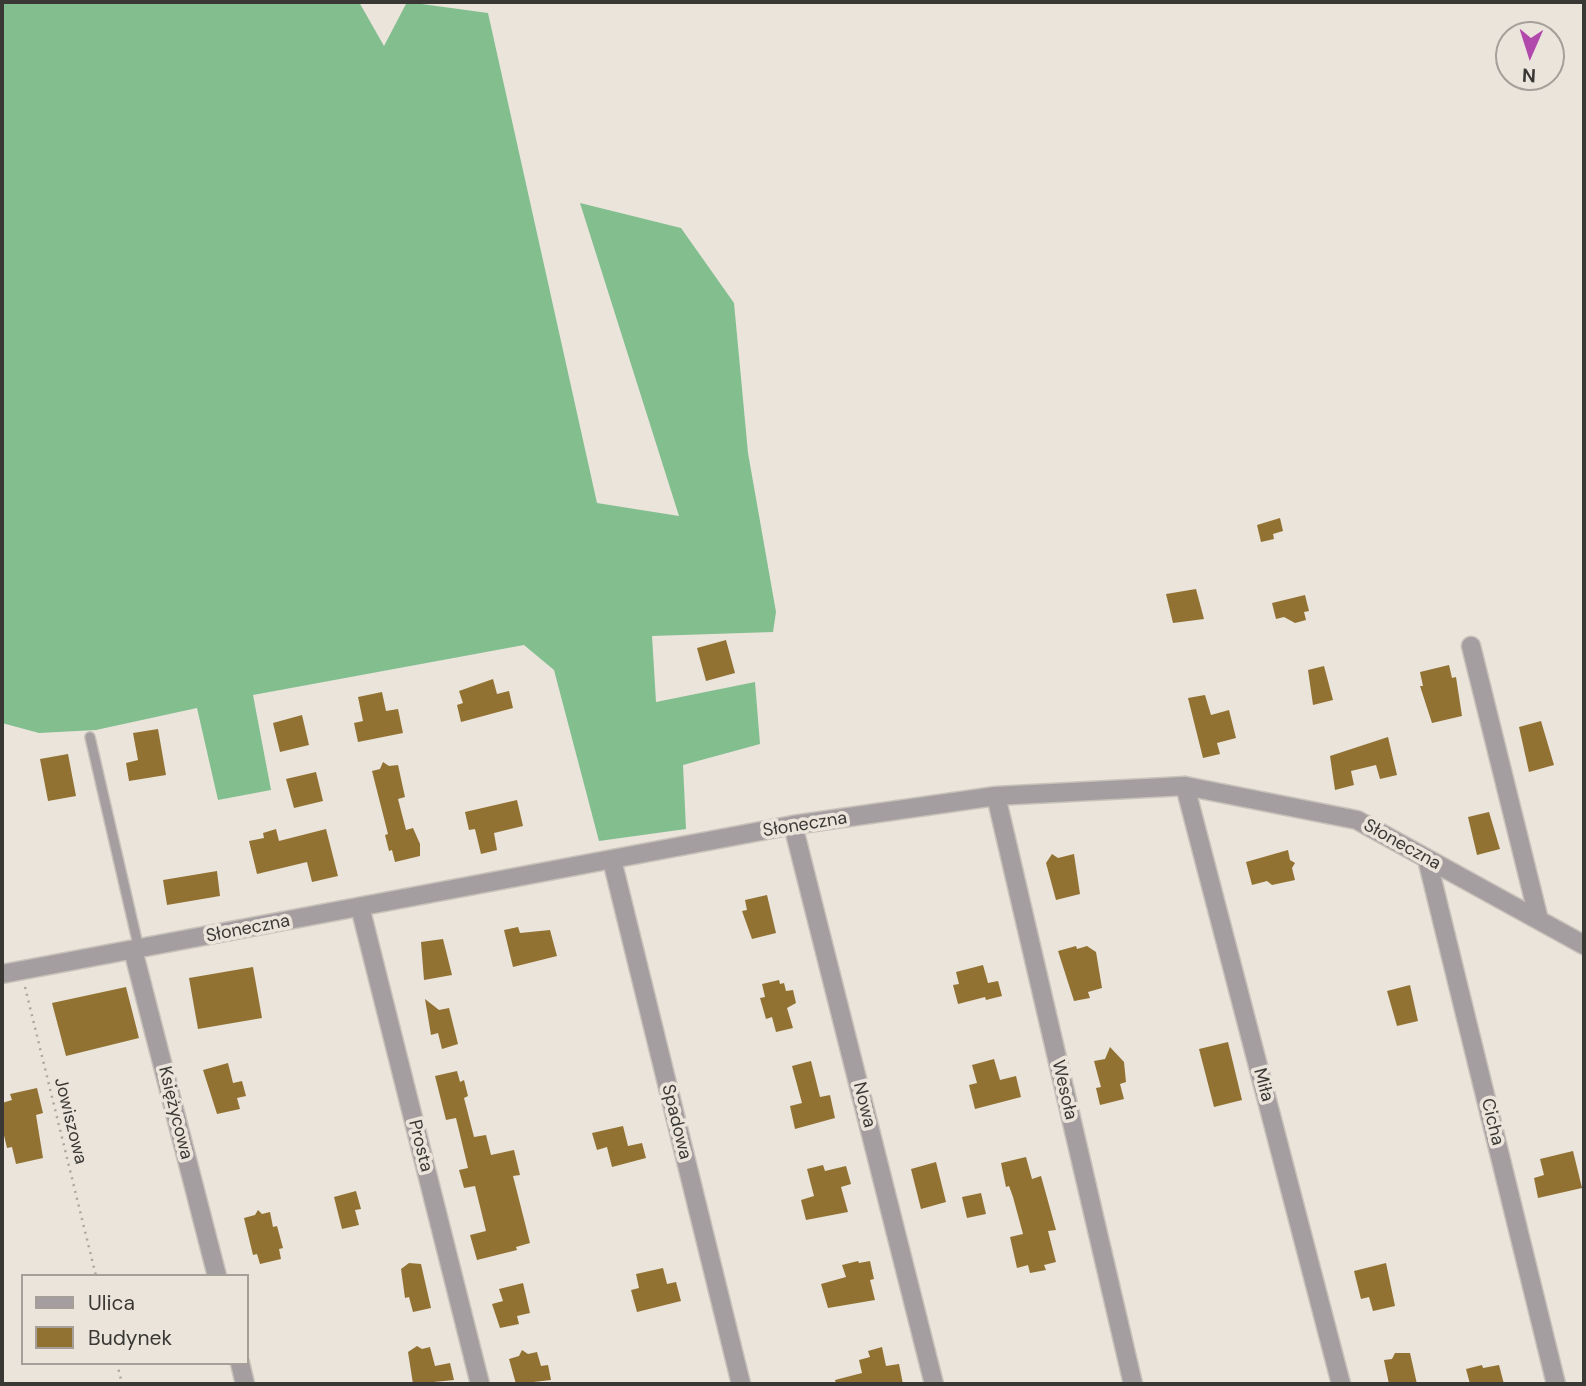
<!DOCTYPE html>
<meta charset="utf-8">
<style>
body{margin:0}
#map{position:relative;width:1586px;height:1386px;overflow:hidden;background:#eae4db;font-family:"DM Sans",sans-serif}
canvas{display:block}
.frame{position:absolute;inset:0;border:4px solid #3a3834;pointer-events:none}
.legend{position:absolute;left:21px;top:1274px;width:228px;height:91px;box-sizing:border-box;background:#eae4db;border:2px solid #a49f98;margin:0;padding:9px 12px;list-style:none;font-size:21px;color:#3a3834}
.legend li{display:flex;align-items:center;gap:14px;height:35px}
.legend b{width:35px;border:2px solid #a49f98}
.north{position:absolute;left:1495px;top:21px;width:70px;height:70px;box-sizing:border-box;background:#eae4db;border:2px solid #a49f98;border-radius:50%;rotate:183deg;font-size:19px;font-weight:700;line-height:28px;text-align:center;color:#3a3834}
.north::after{content:'';display:block;margin:auto;width:24px;height:32px;background:#b149ac;clip-path:polygon(50% 0,100% 100%,50% 72%,0 100%)}
</style>
<div id="map">
<canvas width="1586" height="1386"></canvas>
<div class="frame"></div>
<ul class="legend">
<li><b style="height:9px;background:#a49ea0"></b>Ulica</li>
<li><b style="height:19px;background:#927232"></b>Budynek</li>
</ul>
<div class="north">N</div>
</div>
<script>
const ctx = document.querySelector('canvas').getContext('2d');
ctx.lineJoin = 'round';
function paint(path, color) { ctx.fillStyle = color; ctx.fill(path, 'evenodd'); }
const toPath = rows => new Path2D(rows.map(r => 'M' + r).join(''));
function trace(path, color, width, dash) { ctx.strokeStyle = color; ctx.lineWidth = width; ctx.lineCap = dash ? 'butt' : 'round'; ctx.setLineDash(dash || []); ctx.stroke(path); }
function label(font, color, halo, rows, align = 'center') {
  ctx.font = font + ' "DM Sans",sans-serif'; ctx.lineWidth = 7; ctx.setLineDash([]); ctx.textBaseline = 'middle'; ctx.strokeStyle = halo; ctx.fillStyle = color; for (const [text, x, y, turn = 0] of rows) {
    ctx.save(); ctx.translate(x, y); ctx.rotate((+turn || 0) * Math.PI / 180); ctx.textAlign = isNaN(turn) ? turn : align; if (halo) ctx.strokeText(text, 0, 0); ctx.fillText(text, 0, 0); ctx.restore();
  }
}
paint(toPath([
 [2,2,359,2,384,46,407,2,488,13,597,503,679,516,580,203,681,228,734,303,748,453,776,612,773,632,652,636,656,702,755,682,760,744,683,765,686,829,599,841,554,670,524,645,253,695,271,790,218,800,197,708,96,730,39,733,2,723]
]), '#83be8f');
paint(toPath([
 [1280,518,1283,531,1273,534,1274,539,1261,542,1257,525],
 [1196,589,1204,619,1173,623,1166,594],
 [1305,595,1309,611,1304,612,1306,620,1295,623,1284,617,1276,619,1272,603],
 [726,640,735,673,706,681,697,648],
 [1449,665,1452,678,1456,677,1462,716,1432,723,1420,686,1423,686,1420,672],
 [1324,666,1333,700,1313,705,1308,670],
 [493,679,497,694,509,691,513,708,461,722,457,705,463,703,459,691],
 [382,692,386,711,398,709,403,733,358,742,354,723,363,721,358,697],
 [1205,695,1211,715,1229,710,1236,738,1217,743,1220,754,1203,758,1188,698],
 [302,715,309,745,280,752,273,723],
 [1541,721,1554,765,1529,772,1519,727],
 [158,729,166,775,129,781,126,763,138,760,133,733],
 [1388,737,1397,775,1380,779,1376,765,1351,771,1354,785,1335,790,1330,756],
 [68,754,76,796,48,801,40,759],
 [383,762,389,766,398,765,405,797,398,799,406,830,413,828,420,844,420,856,395,862,392,850,389,851,385,835,388,834,372,771,380,769],
 [316,772,323,801,294,808,286,779],
 [517,800,523,826,494,833,497,850,481,854,475,829,469,830,465,812],
 [1489,812,1500,849,1477,855,1468,817],
 [276,829,279,841,326,829,338,876,312,882,307,862,257,874,249,841,264,838,263,833],
 [1288,850,1290,860,1295,863,1292,868,1295,880,1272,885,1267,881,1252,885,1246,862],
 [1052,854,1058,858,1074,854,1080,894,1056,900,1046,863],
 [217,871,220,896,167,905,163,880],
 [767,895,776,933,752,939,742,911,747,910,745,900],
 [518,927,520,933,550,930,557,956,513,967,504,930],
 [443,939,452,975,424,980,421,942],
 [1076,946,1077,949,1087,946,1096,952,1102,988,1088,992,1090,998,1074,1001,1058,951],
 [983,965,988,983,998,981,1002,996,986,1000,985,997,958,1004,953,985,959,984,956,972],
 [253,967,262,1018,198,1029,189,978],
 [779,980,780,984,784,983,786,991,793,990,796,1003,787,1008,793,1028,776,1032,772,1017,766,1019,760,998,765,997,762,984],
 [1410,985,1418,1021,1397,1026,1387,991],
 [126,987,139,1038,66,1056,52,1003],
 [425,999,439,1010,449,1008,458,1044,442,1049,438,1033,431,1035],
 [1228,1042,1242,1100,1214,1107,1199,1049],
 [1110,1047,1124,1062,1126,1082,1120,1084,1124,1099,1100,1105,1096,1088,1101,1087,1094,1061,1105,1059],
 [994,1059,1000,1080,1016,1076,1021,1097,975,1109,969,1085,977,1083,972,1065],
 [811,1061,820,1097,830,1095,835,1118,795,1129,790,1106,802,1103,792,1066],
 [228,1063,233,1083,242,1081,246,1096,237,1098,240,1109,217,1114,203,1070],
 [457,1071,460,1082,464,1080,468,1096,464,1098,474,1137,486,1135,491,1155,514,1150,520,1175,513,1176,530,1243,516,1247,517,1250,477,1260,470,1235,486,1231,475,1186,464,1188,459,1170,468,1168,456,1118,446,1120,435,1076],
 [37,1088,43,1113,36,1115,43,1158,16,1164,12,1147,7,1148,2,1127,2,1103,12,1100,10,1094],
 [623,1126,628,1146,642,1143,646,1158,612,1167,607,1147,597,1150,592,1133],
 [1573,1151,1582,1188,1538,1198,1534,1178,1544,1175,1540,1159],
 [1026,1157,1032,1179,1041,1176,1056,1230,1048,1231,1056,1262,1044,1265,1046,1270,1030,1273,1028,1265,1017,1268,1010,1237,1023,1234,1013,1197,1009,1186,1006,1187,1001,1163],
 [936,1162,946,1202,921,1209,911,1169],
 [823,1165,825,1171,846,1166,851,1184,841,1187,848,1212,806,1220,801,1200,814,1196,807,1169],
 [356,1191,361,1209,355,1210,359,1225,342,1229,334,1197],
 [981,1193,986,1214,967,1218,962,1197],
 [258,1210,262,1214,270,1212,273,1227,277,1226,283,1248,279,1249,281,1259,260,1264,257,1254,253,1255,244,1218,255,1215],
 [858,1261,859,1263,870,1261,874,1279,870,1280,875,1300,828,1308,821,1284,846,1277,842,1265],
 [409,1263,421,1264,431,1308,413,1312,409,1297,405,1298,401,1269],
 [1386,1263,1395,1306,1373,1311,1369,1297,1361,1299,1354,1271],
 [663,1268,667,1284,676,1282,681,1301,637,1312,631,1290,639,1288,636,1274],
 [523,1283,530,1313,517,1316,519,1324,500,1328,492,1304,503,1301,499,1289],
 [417,1346,422,1349,430,1347,435,1366,450,1363,454,1380,413,1384,408,1352],
 [882,1347,886,1366,899,1364,903,1384,836,1384,835,1380,862,1373,859,1360,870,1357,868,1351],
 [522,1350,528,1354,537,1352,541,1366,548,1365,551,1380,516,1384,509,1359,519,1356],
 [1395,1353,1410,1353,1417,1384,1389,1384,1384,1360,1392,1359],
 [1482,1365,1483,1368,1499,1365,1504,1384,1470,1384,1466,1369]
]), '#927232');
const lane = toPath([
 [90,737,139,949]
]);
const street = toPath([
 [1471,646,1539,920],
 [1185,786,1341,1384],
 [996,796,1133,1384],
 [793,825,934,1384],
 [1427,859,1556,1384],
 [612,860,741,1384],
 [360,907,480,1384],
 [133,950,217,1276],
 [2,974,793,825,996,796,1185,786,1357,820,1584,945],
 [240,1363,245,1384]
]);
trace(lane, '#c7c2ba', 12);
trace(street, '#c7c2ba', 21);
trace(toPath([
 [25,987,96,1276],
 [117,1363,122,1384]
]), '#aba69f', 2.5, [2, 5]);
trace(lane, '#a49ea0', 9);
trace(street, '#a49ea0', 18);
label('18px', '#3a3834', '#eae4db', [
 ["Słoneczna",805,825,-9],
 ["Słoneczna",1402,845,29],
 ["Słoneczna",248,929,-11],
 ["Miła",1263,1085,75],
 ["Wesoła",1064,1090,77],
 ["Nowa",864,1105,76],
 ["Księżycowa",175,1113,76],
 ["Jowiszowa",70,1121,76],
 ["Spadowa",676,1122,76],
 ["Cicha",1492,1122,76],
 ["Prosta",420,1146,76]
]);
</script>
